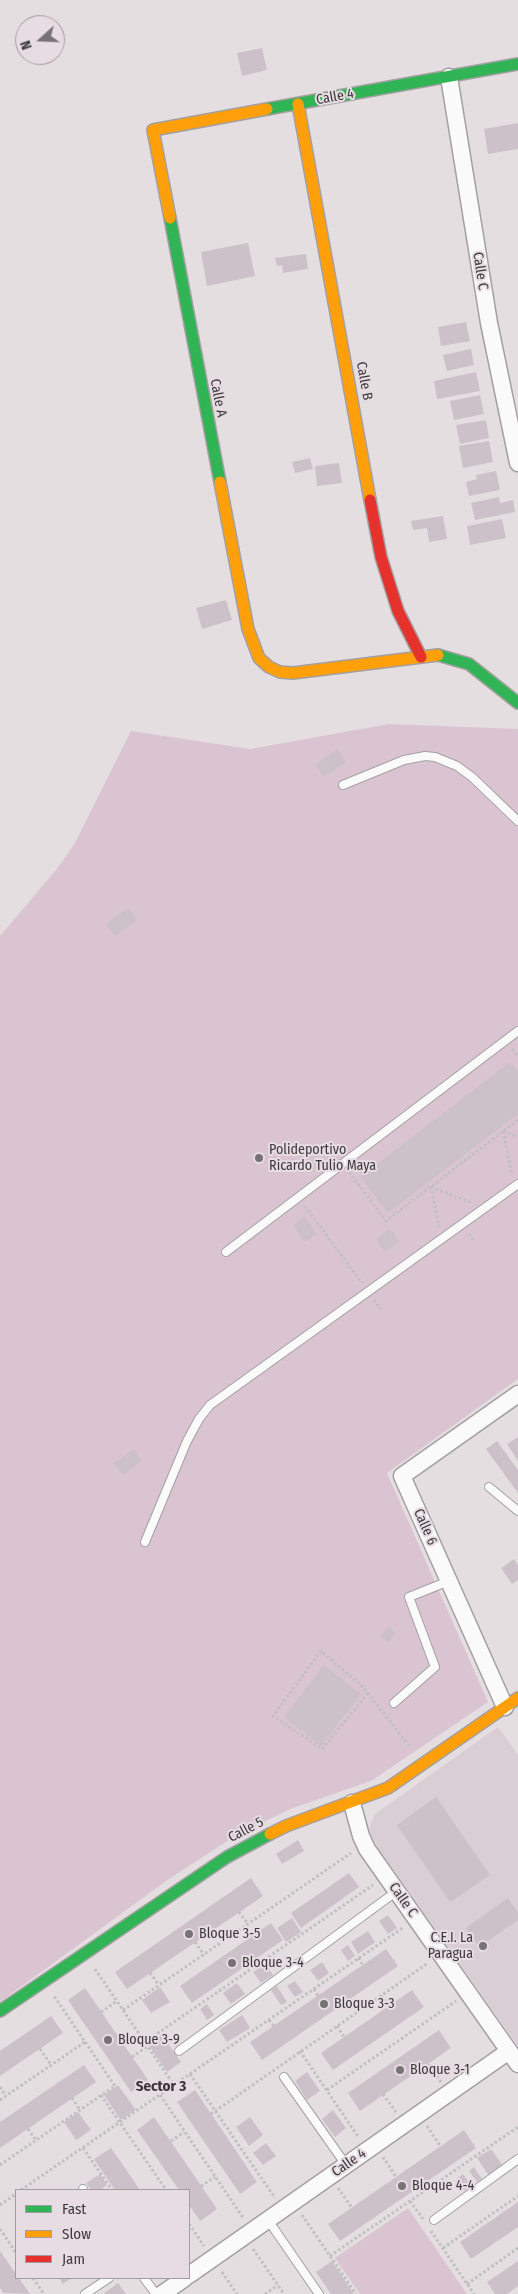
<!DOCTYPE html>
<style>
body{margin:0}
#map{position:relative;width:518px;height:2294px;overflow:hidden;background:#e4dee1;font-family:"Fira Sans Condensed",sans-serif}
canvas{display:block}
.legend{position:absolute;left:15px;top:2189px;width:175px;height:90px;box-sizing:border-box;background:#e6dce2;border:1px solid #a29b9f;margin:0;padding:6px 9px;list-style:none;font-size:15px;color:#3c393b}
.legend li{display:flex;align-items:center;gap:10px;height:25px}
.legend b{width:25px;border:1px solid #a29b9f}
.north{position:absolute;left:15px;top:15px;width:50px;height:50px;box-sizing:border-box;background:#e6dce2;border:1px solid #a29b9f;border-radius:50%;rotate:250deg;font-size:14px;font-weight:700;line-height:20px;text-align:center;color:#3c393b}
.north::after{content:'';display:block;margin:auto;width:18px;height:22px;background:#777375;clip-path:polygon(50% 0,100% 100%,50% 72%,0 100%)}
</style>
<div id="map">
<canvas width="518" height="2294"></canvas>
<ul class="legend">
<li><b style="height:6px;background:#30b455"></b>Fast</li>
<li><b style="height:6px;background:#ff9f0a"></b>Slow</li>
<li><b style="height:6px;background:#e5322d"></b>Jam</li>
</ul>
<div class="north">N</div>
</div>
<script>
const ctx = document.querySelector('canvas').getContext('2d');
ctx.lineJoin = 'round';
function paint(path, color) { ctx.fillStyle = color; ctx.fill(path, 'evenodd'); }
const toPath = rows => new Path2D(rows.map(r => 'M' + r).join(''));
function trace(path, color, width, dash) { ctx.strokeStyle = color; ctx.lineWidth = width; ctx.lineCap = dash ? 'butt' : 'round'; ctx.setLineDash(dash || []); ctx.stroke(path); }
function label(font, color, halo, rows, align = 'center') {
  ctx.font = font + ' "Fira Sans Condensed",sans-serif'; ctx.lineWidth = 4; ctx.setLineDash([]); ctx.textBaseline = 'middle'; ctx.strokeStyle = halo; ctx.fillStyle = color; for (const [text, x, y, turn = 0] of rows) {
    ctx.save(); ctx.translate(x, y); ctx.rotate((+turn || 0) * Math.PI / 180); ctx.textAlign = isNaN(turn) ? turn : align; if (halo) ctx.strokeText(text, 0, 0); ctx.fillText(text, 0, 0); ctx.restore();
  }
}
paint(toPath([
 [498,1727,518,1755,518,2046,377,1846,370,1832,370,1826,375,1814]
]), '#d9ced4');
paint(toPath([
 [389,724,518,729,518,1379,387,1473,488,1702,371,1781,290,1809,235,1836,166,1881,0,2002,0,936,56,870,75,843,131,731,250,749],
 [408,2208,467,2294,360,2294,335,2258]
]), '#dac4d1');
paint(toPath([
 [262,48,267,70,242,76,237,53],
 [518,123,518,149,488,154,484,129],
 [248,243,255,276,207,286,201,252],
 [306,254,308,269,283,273,282,265,277,266,275,258],
 [466,322,470,341,441,346,438,327],
 [471,349,474,365,447,371,443,355],
 [476,372,480,391,437,399,434,381],
 [480,395,484,414,454,420,450,401],
 [486,420,489,438,460,444,456,425],
 [489,441,493,462,463,468,459,446],
 [310,458,313,469,295,473,292,462],
 [339,463,342,483,317,486,315,466],
 [496,471,500,490,469,496,466,482,477,479,476,475],
 [499,497,500,503,513,500,515,512,475,520,471,503],
 [443,516,447,539,429,542,427,528,413,530,411,521],
 [502,519,506,538,470,545,467,526],
 [226,600,232,620,202,629,196,608],
 [337,749,346,762,324,777,315,765],
 [128,908,137,920,115,936,106,924],
 [510,1062,518,1072,518,1114,388,1213,360,1177],
 [304,1216,317,1234,305,1242,293,1225],
 [390,1229,399,1241,385,1252,376,1240],
 [518,1437,518,1461,507,1444],
 [497,1441,518,1470,518,1493,486,1449],
 [134,1449,142,1461,123,1475,114,1463],
 [514,1559,518,1565,518,1580,512,1584,501,1568],
 [389,1626,396,1633,387,1643,380,1636],
 [324,1665,361,1694,321,1746,284,1717],
 [436,1797,490,1875,450,1902,397,1825],
 [298,1840,304,1851,282,1864,276,1854],
 [349,1873,359,1887,301,1928,291,1913],
 [251,1878,263,1896,127,1989,115,1972],
 [508,1898,518,1913,518,1920,479,1947,466,1928],
 [388,1915,397,1928,388,1934,379,1921],
 [292,1918,301,1932,286,1942,277,1928],
 [271,1923,283,1940,192,2003,180,1986],
 [368,1931,375,1942,358,1954,351,1942],
 [348,1945,355,1956,348,1961,341,1950],
 [386,1949,398,1966,262,2060,250,2042],
 [322,1962,329,1973,318,1981,310,1970],
 [266,1964,273,1975,261,1983,253,1972],
 [295,1981,303,1992,295,1997,287,1986],
 [237,1983,245,1994,231,2004,223,1993],
 [277,1986,287,2002,281,2005,271,1990],
 [160,1987,170,2002,151,2013,142,2000],
 [85,1988,148,2080,131,2092,68,2000],
 [412,1990,424,2007,333,2070,321,2053],
 [207,2004,214,2015,207,2020,200,2009],
 [242,2015,250,2028,227,2042,219,2030],
 [51,2016,63,2033,0,2076,0,2051],
 [439,2030,451,2048,360,2111,348,2093],
 [162,2035,181,2062,167,2072,148,2044],
 [84,2065,96,2082,0,2148,0,2122],
 [307,2072,320,2091,307,2100,295,2081],
 [118,2085,136,2110,121,2120,104,2095],
 [195,2090,257,2182,240,2194,177,2102],
 [333,2110,346,2128,335,2137,322,2119],
 [78,2112,91,2130,76,2140,64,2122],
 [154,2117,217,2209,200,2221,189,2205,189,2190,179,2190,137,2130],
 [250,2117,263,2135,249,2146,236,2127],
 [464,2130,476,2148,340,2241,328,2224],
 [266,2143,276,2156,263,2165,253,2153],
 [111,2148,125,2168,140,2190,115,2190,108,2180,94,2159],
 [491,2149,503,2166,489,2176,477,2158],
 [474,2167,482,2179,477,2182,469,2171],
 [100,2174,107,2185,100,2190,91,2190,86,2183],
 [463,2174,472,2186,464,2191,456,2179],
 [518,2202,518,2227,471,2259,460,2242],
 [0,2251,16,2274,16,2278,19,2278,30,2294,3,2293,0,2288],
 [332,2261,354,2294,331,2294,316,2272],
 [518,2261,518,2286,507,2294,495,2294,487,2282],
 [59,2278,72,2278,63,2284],
 [118,2283,126,2294,103,2294]
]), '#cdc1c9');
const lane = toPath([
 [343,785,404,760,425,756,435,757,457,766,472,777,518,821],
 [226,1252,518,1031],
 [489,1487,518,1511],
 [145,1542,187,1441,199,1419,210,1405,518,1184],
 [394,1703,435,1667,409,1597,449,1581],
 [179,2051,397,1891],
 [284,2077,346,2165],
 [83,2189,83,2190],
 [268,2220,319,2294],
 [434,2220,518,2159],
 [144,2278,156,2294],
 [85,2294,109,2278]
]);
const street = toPath([
 [449,77,489,323,518,463],
 [505,1707,402,1476,518,1394],
 [352,1803,361,1836,367,1849,518,2064],
 [189,2275,509,2051],
 [162,2294,185,2278]
]);
const fast = toPath([
 [267,109,518,64],
 [170,218,220,482],
 [438,655,469,664,518,703],
 [0,2011,227,1857,270,1834]
]);
const slow = toPath([
 [298,104,370,500],
 [170,218,153,130,267,109],
 [220,482,248,629,259,658,269,667,280,672,293,673,438,655],
 [270,1834,286,1826,388,1788,518,1698]
]);
const jam = toPath([
 [370,500,381,557,398,611,421,657]
]);
trace(lane, '#a4a0a2', 10);
trace(street, '#a4a0a2', 19);
trace(fast, '#a4a0a2', 14);
trace(slow, '#a4a0a2', 14);
trace(jam, '#a4a0a2', 14);
trace(toPath([
 [512,1049,518,1057],
 [503,1131,512,1174],
 [504,1131,518,1137],
 [349,1172,386,1221,518,1120],
 [431,1186,439,1227],
 [431,1187,472,1203],
 [305,1206,362,1283],
 [469,1234,474,1242],
 [374,1300,381,1309],
 [368,1693,322,1749,273,1716,321,1651,363,1687,411,1748],
 [239,1912,248,1924],
 [195,1942,204,1955],
 [358,1958,363,1965],
 [95,1969,174,2085],
 [150,1973,159,1985],
 [314,1989,318,1996],
 [381,1996,389,2006],
 [123,2010,351,1853],
 [101,2012,117,2001],
 [269,2020,274,2026],
 [337,2026,344,2037],
 [145,2042,373,1885],
 [40,2049,51,2065],
 [300,2051,359,2138],
 [132,2057,148,2046],
 [428,2064,441,2082],
 [190,2074,275,2198],
 [0,2087,6,2096],
 [327,2090,456,2001],
 [383,2094,396,2112],
 [101,2095,166,2190],
 [160,2095,244,2219],
 [72,2098,80,2110],
 [0,2100,85,2042],
 [211,2114,428,1963],
 [427,2126,441,2147],
 [28,2129,36,2140],
 [171,2141,184,2132],
 [83,2148,112,2190],
 [383,2157,396,2177],
 [0,2165,115,2086,54,1996],
 [201,2186,215,2177],
 [338,2188,352,2208],
 [21,2190,404,1927],
 [410,2201,423,2219],
 [0,2205,16,2194],
 [302,2215,356,2294],
 [189,2224,204,2246],
 [0,2229,16,2253],
 [431,2231,474,2294],
 [443,2248,518,2196],
 [253,2249,284,2294],
 [330,2256,518,2127],
 [222,2272,237,2294],
 [33,2278,44,2294],
 [467,2284,518,2248],
 [265,2294,278,2285]
]), '#c1c0c1', 3, [2.5, 2.5]);
trace(lane, '#fbfafa', 8);
trace(street, '#fbfafa', 16);
trace(fast, '#30b455', 11);
trace(slow, '#ff9f0a', 11);
trace(jam, '#e5322d', 11);
for (const [x, y, r, color] of [
 [259,1158,5,"#777375"],
 [189,1934,5,"#777375"],
 [483,1946,5,"#777375"],
 [232,1963,5,"#777375"],
 [324,2004,5,"#777375"],
 [108,2040,5,"#777375"],
 [400,2070,5,"#777375"],
 [402,2186,5,"#777375"]
]) { const dot = new Path2D(); dot.arc(x, y, r, 0, 2 * Math.PI); ctx.fillStyle = color; ctx.fill(dot); trace(dot, '#e6dce2', 2); }
label('14px', '#3c393b', '#e6dce2', [
 ["Calle 4",335,97,-10],
 ["Calle C",480,271,81],
 ["Calle B",364,381,80],
 ["Calle A",218,398,79],
 ["Calle 6",425,1527,66],
 ["Calle 5",246,1830,-28],
 ["Calle C",403,1900,55],
 ["Calle 4",349,2163,-35]
]);
label('14px', '#3c393b', '#e6dce2', [
 ["Polideportivo",269,1150],
 ["Ricardo Tulio Maya",269,1166],
 ["Bloque 3-5",199,1934],
 ["C.E.I. La",473,1938,"right"],
 ["Paragua",473,1954,"right"],
 ["Bloque 3-4",242,1963],
 ["Bloque 3-3",334,2004],
 ["Bloque 3-9",118,2040],
 ["Bloque 3-1",410,2070],
 ["Bloque 4-4",412,2186]
], 'left');
label('bold 15px', '#3c3439', '#e6dce2', [
 ["Sector 3",161,2087]
]);
</script>
